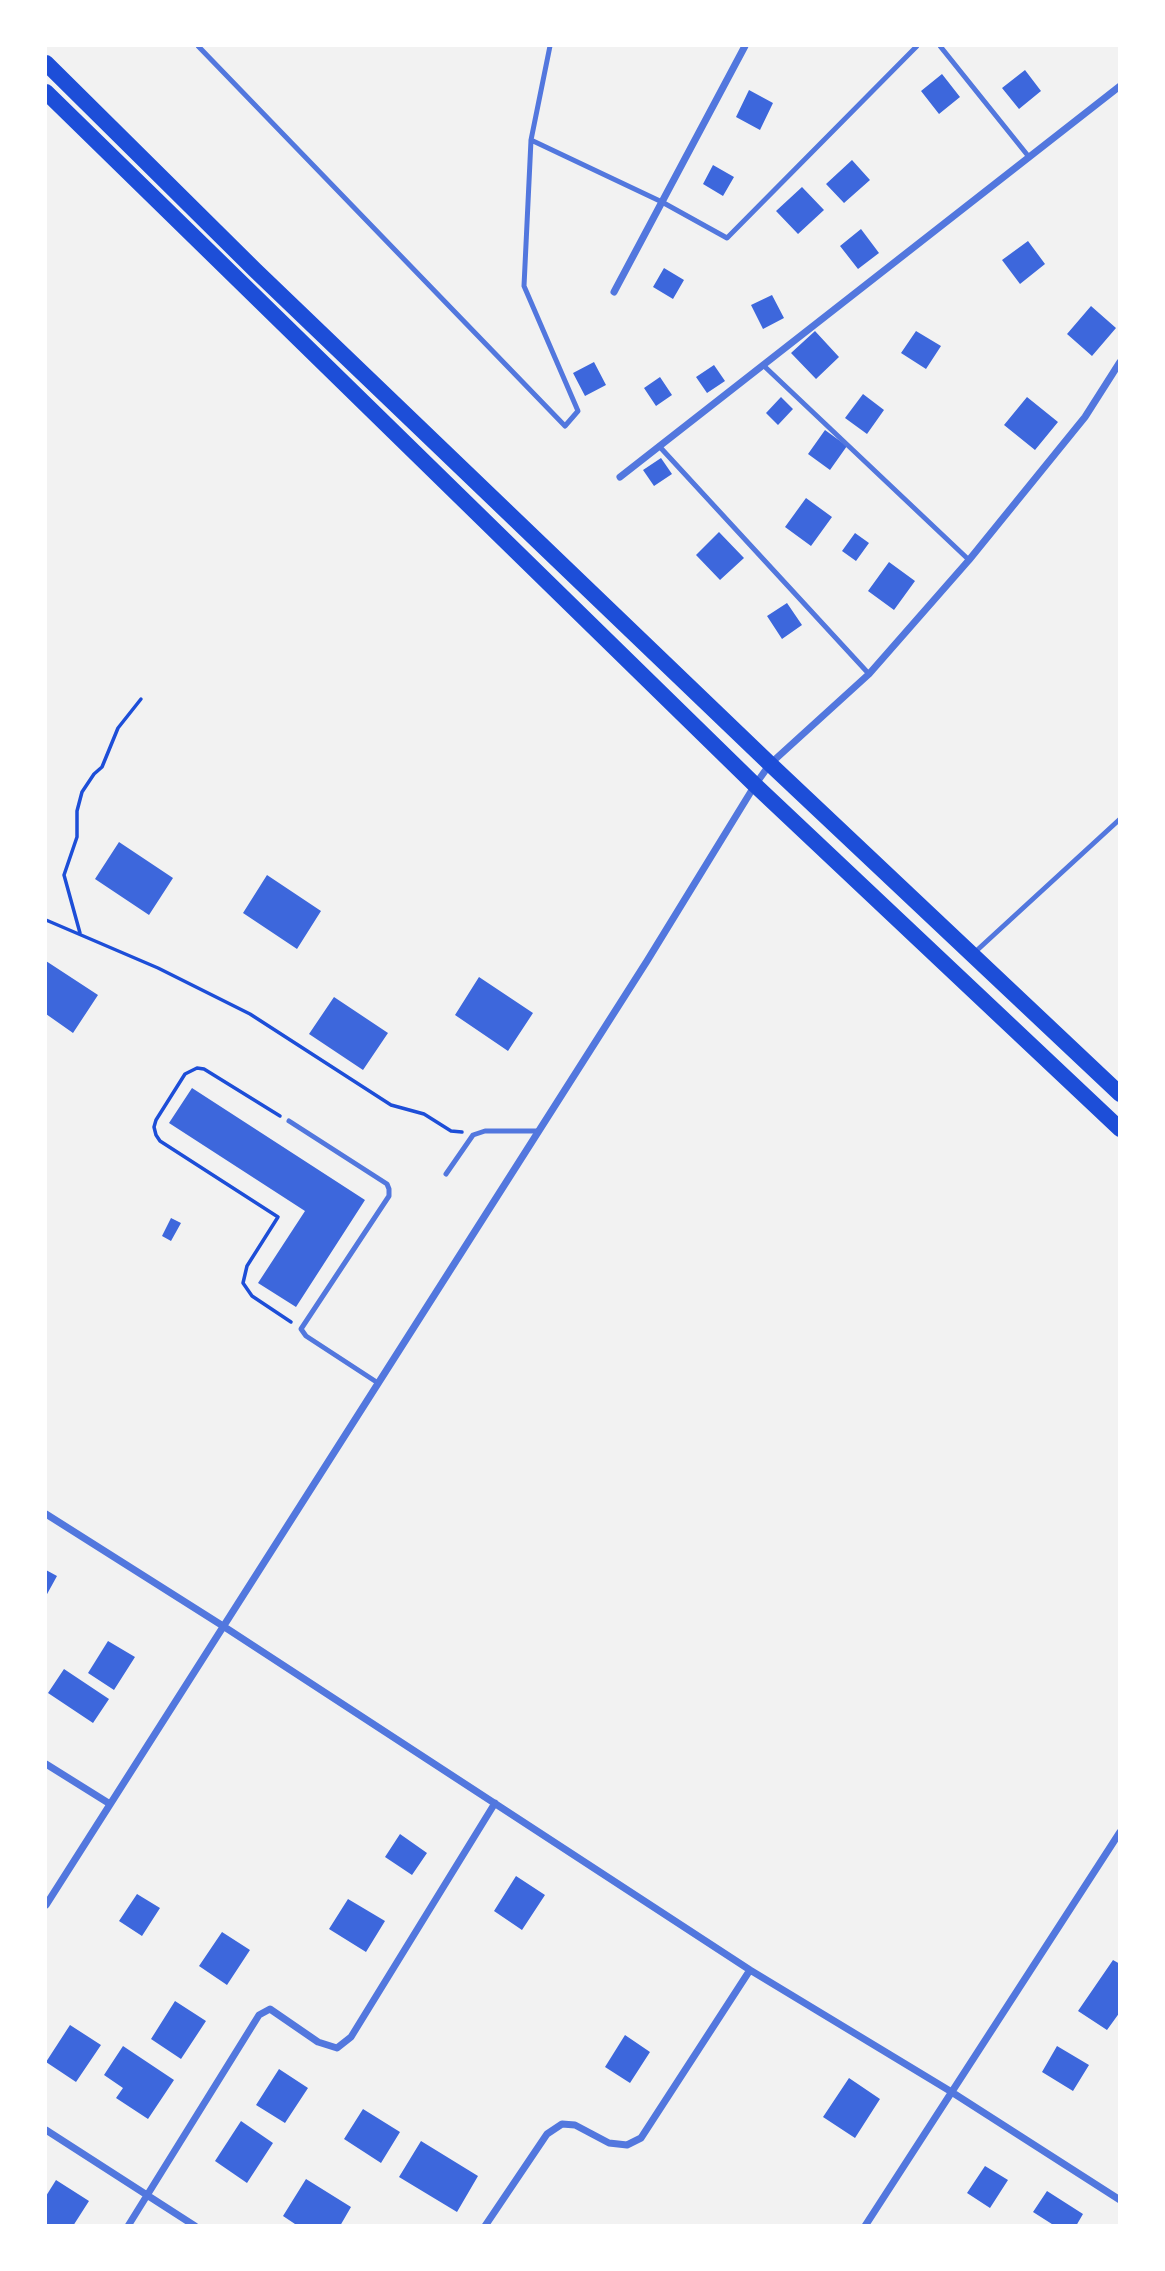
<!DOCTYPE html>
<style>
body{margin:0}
#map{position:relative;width:1165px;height:2271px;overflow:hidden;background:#f2f2f2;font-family:Ubuntu,sans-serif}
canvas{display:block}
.frame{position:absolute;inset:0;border:47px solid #fff;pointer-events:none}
</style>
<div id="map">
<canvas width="1165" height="2271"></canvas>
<div class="frame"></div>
</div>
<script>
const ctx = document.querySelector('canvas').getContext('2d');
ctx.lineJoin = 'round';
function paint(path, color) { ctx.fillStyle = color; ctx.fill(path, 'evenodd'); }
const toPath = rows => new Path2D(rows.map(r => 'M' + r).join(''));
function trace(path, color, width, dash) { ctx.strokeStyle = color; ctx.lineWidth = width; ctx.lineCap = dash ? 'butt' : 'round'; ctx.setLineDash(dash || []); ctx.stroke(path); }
paint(toPath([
 [1025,70,1041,91,1019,109,1002,88],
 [942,74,960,97,939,114,921,91],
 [749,90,773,103,760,130,736,117],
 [852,160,870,180,844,203,826,184],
 [713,165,734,177,723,196,703,184],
 [802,187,824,210,798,234,776,211],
 [861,229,879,253,858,269,840,246],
 [1028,241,1045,264,1020,284,1002,260],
 [664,268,684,280,673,299,653,287],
 [772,295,784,318,763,329,751,305],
 [1091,306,1116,328,1092,356,1067,334],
 [815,331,839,357,816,379,791,353],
 [916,331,941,346,926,369,901,353],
 [594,362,606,385,585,396,573,373],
 [714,365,725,381,707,393,696,377],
 [660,377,672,395,656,406,644,388],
 [863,394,884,410,867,434,845,418],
 [781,397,793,409,778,425,766,413],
 [1027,397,1058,422,1035,450,1004,425],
 [825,430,847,446,830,470,808,454],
 [661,458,672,474,654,486,643,470],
 [806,498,832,517,811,546,785,527],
 [719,532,744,558,720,580,696,555],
 [855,533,869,543,856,561,842,551],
 [889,562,915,581,894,610,868,591],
 [787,603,802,625,782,639,767,616],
 [119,842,173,878,149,915,95,879],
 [267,875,321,911,297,949,243,913],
 [46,961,98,995,73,1033,46,1014],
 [479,977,533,1013,508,1051,455,1015],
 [334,997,388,1033,363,1070,309,1034],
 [192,1088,365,1200,296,1307,258,1283,305,1211,169,1123],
 [171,1218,181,1223,171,1241,162,1236],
 [46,1570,57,1576,46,1596],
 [108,1641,135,1657,114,1690,88,1673],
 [64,1669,109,1699,93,1723,48,1693],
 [400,1834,427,1853,412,1875,385,1857],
 [516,1876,545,1895,522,1930,494,1911],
 [137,1894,160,1908,142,1936,119,1921],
 [348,1899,385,1921,366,1952,329,1929],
 [222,1932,250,1950,227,1985,199,1966],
 [1113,1960,1120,1964,1120,2012,1107,2030,1078,2011],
 [175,2001,206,2021,181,2059,151,2039],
 [70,2025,101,2045,76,2082,46,2062],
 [625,2035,650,2052,630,2083,605,2067],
 [123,2046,174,2080,148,2119,116,2098,123,2088,104,2075],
 [1057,2046,1089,2065,1073,2091,1042,2072],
 [279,2069,308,2088,285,2123,256,2105],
 [849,2078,880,2099,855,2138,823,2117],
 [363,2109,400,2132,381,2163,344,2139],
 [241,2121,273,2143,247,2183,215,2161],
 [421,2141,478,2176,457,2212,399,2177],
 [985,2166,1008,2180,990,2208,967,2193],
 [306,2179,351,2207,340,2226,298,2226,283,2216],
 [56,2180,89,2201,73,2226,46,2226,46,2196],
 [1047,2191,1083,2214,1076,2226,1055,2226,1033,2212]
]), '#3d67dc');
trace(toPath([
 [46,920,158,968,250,1014,391,1105,424,1114,451,1131,462,1132],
 [80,933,64,875,77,837,77,811,82,792,94,774,102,767,118,728,141,699],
 [280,1116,204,1069,197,1068,185,1074,156,1120,154,1127,156,1135,160,1141,278,1217,247,1266,243,1283,252,1296,291,1322]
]), '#1d4ed8', 3.5);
trace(toPath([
 [198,46,565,426,578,411,524,286,531,140,550,46],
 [940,46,1029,157],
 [531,140,662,202,727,238,917,46],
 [763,365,969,560],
 [659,446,869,674],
 [974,953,1120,819],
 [289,1121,387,1184,389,1189,389,1196,301,1329,306,1336,378,1383],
 [446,1174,473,1135,485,1131,539,1131]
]), '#5277de', 5);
trace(toPath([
 [614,292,745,46],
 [620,477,1120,86],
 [46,1514,223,1626,750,1970,950,2091,1120,2200],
 [46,1764,110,1804],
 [46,1905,647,961,755,785,770,764,869,674,969,560,1085,417,1120,362],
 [46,2130,195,2226],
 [128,2226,259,2015,270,2009,318,2042,337,2048,351,2037,495,1803],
 [485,2226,547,2134,562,2124,575,2125,609,2143,627,2145,641,2138,750,1970],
 [865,2226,1120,1832]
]), '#5277de', 7);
trace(toPath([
 [46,63,255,270,770,764,1120,1094],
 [46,92,755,785,1120,1129]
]), '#1d4ed8', 16);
</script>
